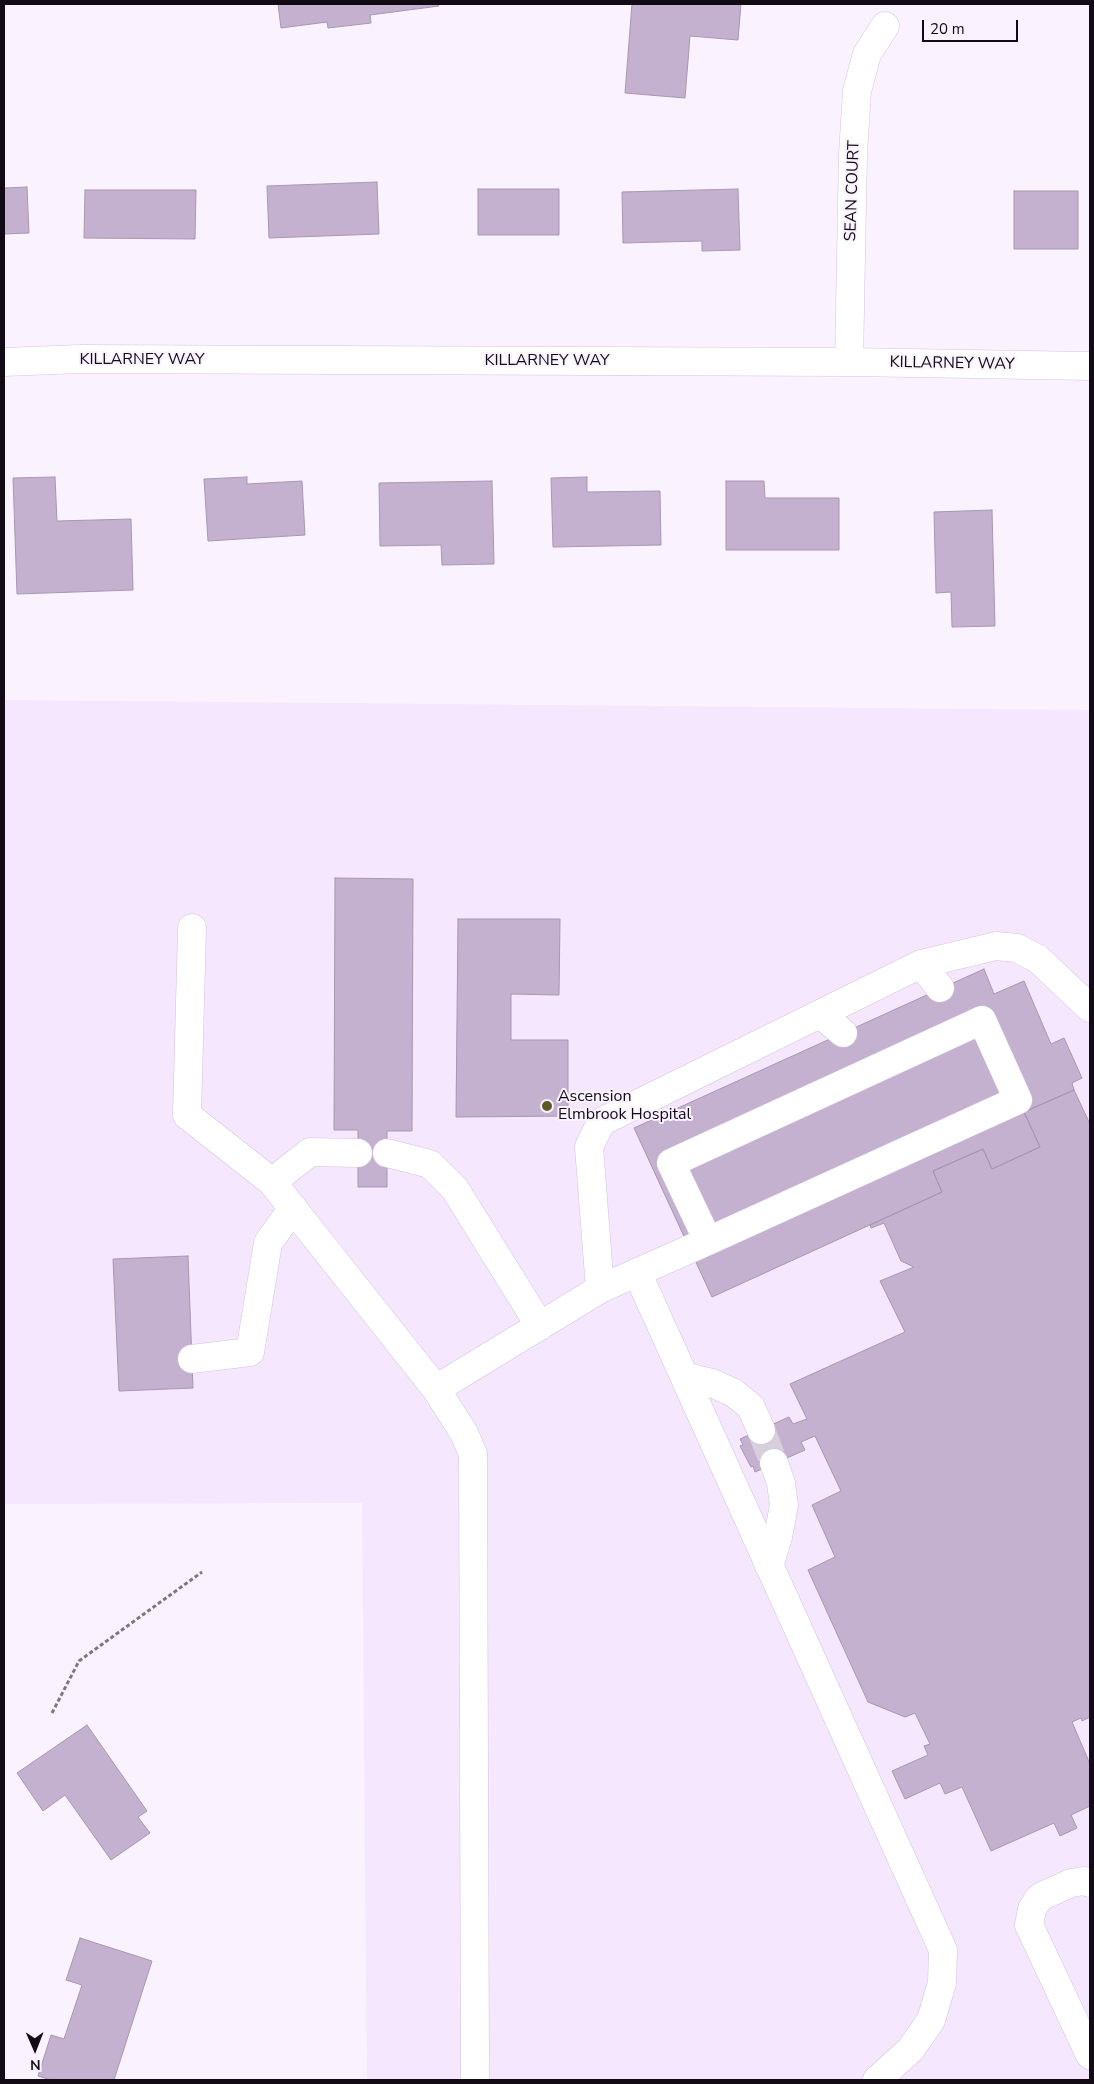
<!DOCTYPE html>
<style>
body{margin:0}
#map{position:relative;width:1094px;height:2084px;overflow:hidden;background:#faf2ff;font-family:"Nunito Sans",sans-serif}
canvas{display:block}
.frame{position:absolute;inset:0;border:5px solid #120b16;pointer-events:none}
.north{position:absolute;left:10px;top:2024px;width:50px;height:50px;-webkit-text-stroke:4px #faf2ff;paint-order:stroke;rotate:179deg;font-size:14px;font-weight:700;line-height:20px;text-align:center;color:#120b16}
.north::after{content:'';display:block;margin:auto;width:18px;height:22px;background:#120b16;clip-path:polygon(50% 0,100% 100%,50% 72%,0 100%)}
.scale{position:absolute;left:922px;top:20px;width:96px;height:22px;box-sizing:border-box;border:2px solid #120b16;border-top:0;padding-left:6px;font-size:15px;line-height:18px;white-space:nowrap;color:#120b16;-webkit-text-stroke:4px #faf2ff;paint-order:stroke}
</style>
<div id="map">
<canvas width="1094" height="2084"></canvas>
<div class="frame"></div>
<div class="north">N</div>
<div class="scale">20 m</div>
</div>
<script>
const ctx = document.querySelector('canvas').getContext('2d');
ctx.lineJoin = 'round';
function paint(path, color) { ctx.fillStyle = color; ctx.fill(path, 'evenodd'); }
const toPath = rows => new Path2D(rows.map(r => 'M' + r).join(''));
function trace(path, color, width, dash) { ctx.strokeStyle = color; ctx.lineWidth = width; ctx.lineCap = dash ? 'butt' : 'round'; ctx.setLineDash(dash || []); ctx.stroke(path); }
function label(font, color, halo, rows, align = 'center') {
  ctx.font = font + ' "Nunito Sans",sans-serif'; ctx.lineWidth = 4; ctx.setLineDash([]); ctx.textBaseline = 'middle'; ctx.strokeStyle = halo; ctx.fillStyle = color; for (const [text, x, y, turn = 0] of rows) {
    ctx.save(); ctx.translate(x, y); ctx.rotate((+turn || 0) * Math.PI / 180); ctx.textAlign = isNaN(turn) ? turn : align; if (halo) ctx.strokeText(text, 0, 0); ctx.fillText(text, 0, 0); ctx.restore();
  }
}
paint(toPath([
 [4,700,1090,710,1090,2080,367,2080,362,1503,4,1504]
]), '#f5e7fd');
const building = toPath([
 [278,4,438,4,439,6,370,15,371,23,328,28,327,22,281,28,278,4],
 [632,4,741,4,738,40,690,36,685,98,625,93,632,4],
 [377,182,379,234,269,238,267,186,377,182],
 [27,187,29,233,4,234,4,188,27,187],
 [478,189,559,189,559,235,478,235,478,189],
 [738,189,740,250,702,251,702,241,623,243,622,192,738,189],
 [85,190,196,190,195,239,84,238,85,190],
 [1014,191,1078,191,1078,249,1014,249,1014,191],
 [55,477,57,521,131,519,133,590,17,594,13,478,55,477],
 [247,477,247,484,302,481,305,535,208,541,204,479,247,477],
 [587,477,587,492,660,491,661,545,553,547,551,478,587,477],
 [492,481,494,564,442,565,441,545,380,546,379,483,492,481],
 [726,481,764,481,765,498,839,498,839,550,726,550,726,481],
 [992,510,995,626,952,627,951,592,936,593,934,512,992,510],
 [335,878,413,879,412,1131,387,1131,387,1187,358,1187,358,1130,334,1130,335,878],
 [458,919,560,919,559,995,511,994,511,1040,568,1040,568,1116,456,1117,458,919],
 [984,969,994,994,1024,981,1051,1044,1064,1038,1082,1078,1072,1083,1074,1090,1024,1112,1040,1147,992,1169,983,1149,933,1171,942,1192,712,1297,634,1128,984,969],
 [1074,1090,1090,1124,1090,1717,1082,1721,1081,1718,1072,1722,1090,1764,1090,1806,1071,1815,1077,1828,1060,1836,1054,1823,991,1851,962,1787,945,1794,940,1783,905,1799,892,1771,928,1755,924,1746,930,1744,915,1713,905,1717,868,1702,808,1570,835,1557,812,1505,841,1491,815,1436,801,1442,805,1450,755,1472,753,1466,751,1467,740,1446,743,1445,740,1439,789,1417,793,1424,807,1419,790,1384,905,1332,880,1281,914,1267,901,1261,884,1223,871,1228,870,1225,942,1192,933,1171,983,1149,992,1169,1040,1147,1024,1112,1074,1090],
 [188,1256,193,1388,119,1391,113,1259,188,1256],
 [87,1725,147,1811,138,1817,150,1833,111,1860,65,1795,43,1811,17,1773,87,1725],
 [80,1938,152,1961,114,2080,51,2080,38,2076,51,2035,64,2039,82,1985,66,1980,80,1938]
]);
paint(building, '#c4b1cf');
trace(building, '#a896b3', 1);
trace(toPath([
 [761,1430,774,1463]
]), '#d7cfdc', 28, [28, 14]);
const minor = toPath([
 [4,362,80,359,849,362,1090,366],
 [849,362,853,154,857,91,867,54,885,26],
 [192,928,187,1115,272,1182,310,1152,358,1153],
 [921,964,940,988],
 [820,1014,843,1033],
 [387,1153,430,1164,455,1189,540,1326],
 [272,1182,436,1389,464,1433,473,1454,475,2080],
 [637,1272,943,1950,942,1983,931,2020,911,2049,877,2080],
 [600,1289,589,1147,601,1122,921,964,996,946,1017,948,1038,959,1090,1008],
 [192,1359,250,1352,268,1243,293,1208],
 [684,1376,712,1383,734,1393,751,1407,761,1430],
 [436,1389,600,1289,708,1241,1018,1100,982,1020,671,1163,708,1241],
 [769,1566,778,1537,784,1505,781,1483,774,1463],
 [1090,1883,1084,1881,1071,1883,1040,1897,1032,1909,1029,1925,1090,2055]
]);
trace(minor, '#d5c2e0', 29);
trace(toPath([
 [52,1713,79,1661,202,1572]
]), '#7e7782', 3, [4, 2.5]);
trace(minor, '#fff', 28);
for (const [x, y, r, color] of [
 [547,1106,6,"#5d5824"]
]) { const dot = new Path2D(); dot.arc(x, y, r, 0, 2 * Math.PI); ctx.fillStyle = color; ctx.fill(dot); trace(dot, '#faf2ff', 2); }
label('16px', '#120b16', '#faf2ff', [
 ["SEAN COURT",853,191,-88],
 ["KILLARNEY WAY",142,360],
 ["KILLARNEY WAY",547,361],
 ["KILLARNEY WAY",952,364,1]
]);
label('16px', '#120b16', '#faf2ff', [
 ["Ascension",558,1097],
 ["Elmbrook Hospital",558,1115]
], 'left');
</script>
